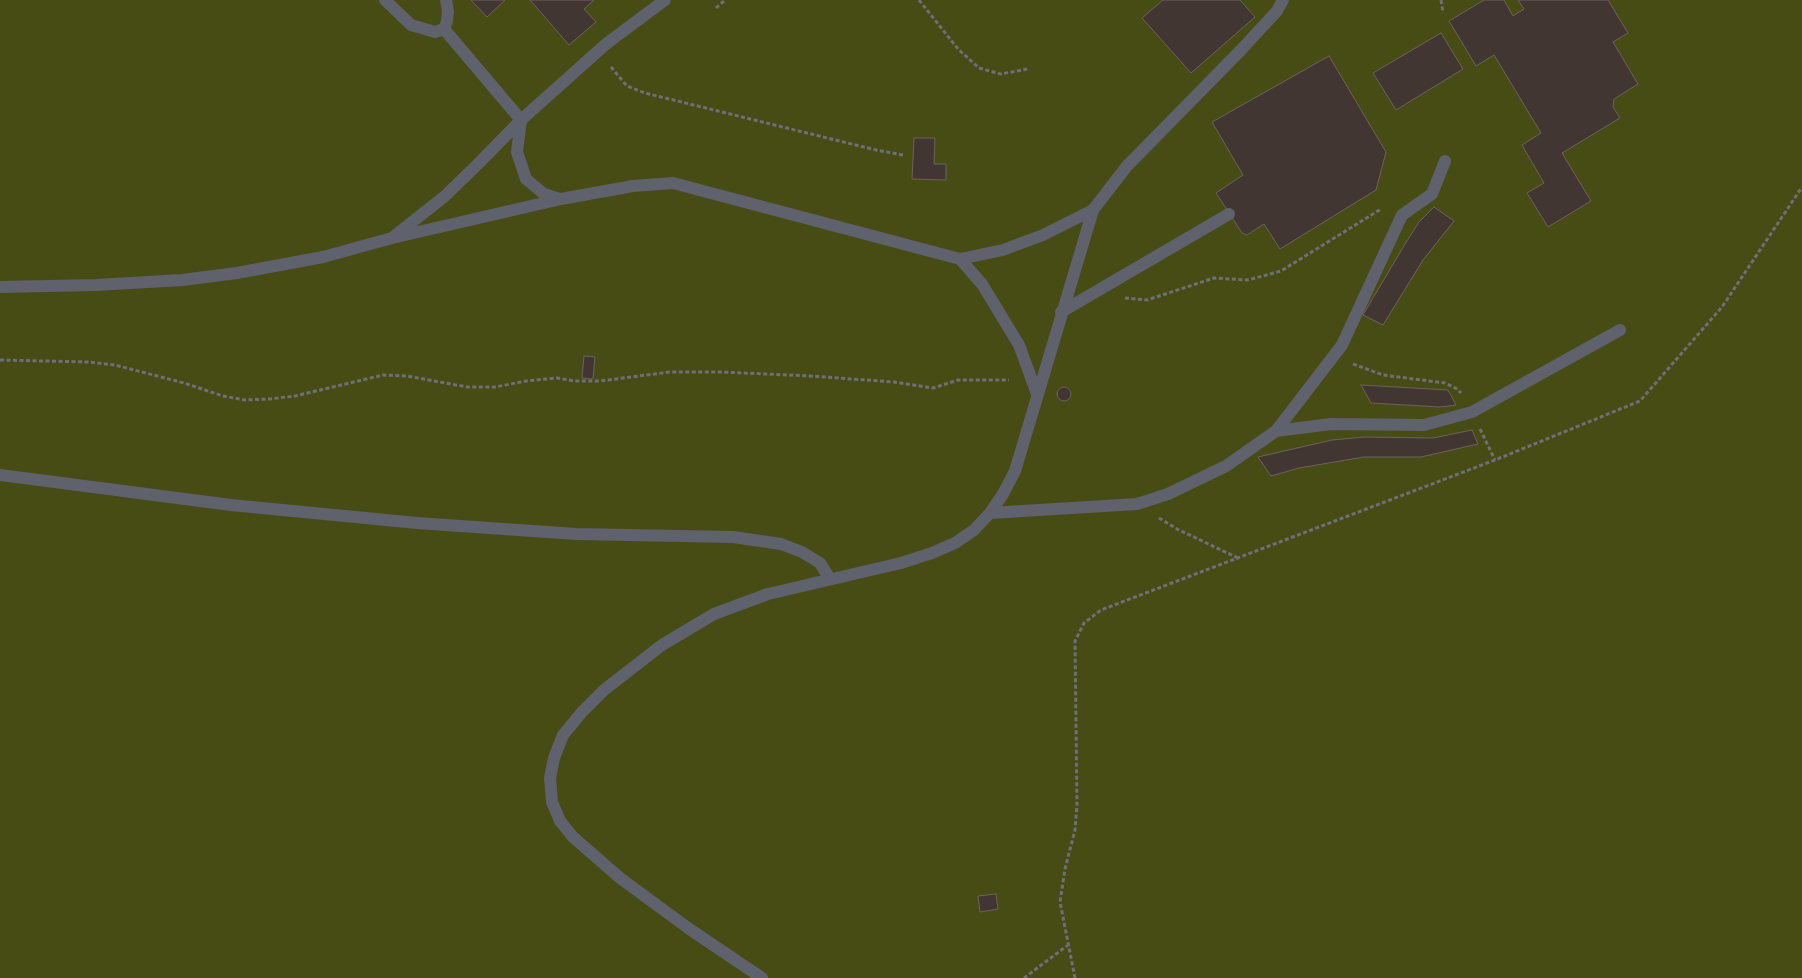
<!DOCTYPE html>
<style>
body{margin:0}
canvas{display:block;background:#1f212b}
</style>
<canvas width="1802" height="978"></canvas>
<script>
const ctx = document.querySelector('canvas').getContext('2d');
ctx.lineJoin = 'round';
function paint(path, color) { ctx.fillStyle = color; ctx.fill(path, 'evenodd'); }
const toPath = rows => new Path2D(rows.map(r => 'M' + r).join(''));
function trace(path, color, width, dash) { ctx.strokeStyle = color; ctx.lineWidth = width; ctx.lineCap = dash ? 'butt' : 'round'; ctx.setLineDash(dash || []); ctx.stroke(path); }
paint(toPath([
 [0,0,1802,0,1802,978,0,978]
]), '#474c14');
const building = toPath([
 [471,0,505,0,487,17,471,0],
 [530,0,594,0,584,9,596,22,569,45,530,0],
 [1163,0,1240,0,1255,17,1191,73,1142,18,1163,0],
 [1484,0,1504,0,1513,16,1524,9,1518,0,1608,0,1628,33,1613,42,1638,84,1614,99,1613,107,1620,118,1562,153,1591,201,1548,227,1527,193,1544,183,1522,145,1541,133,1494,55,1476,66,1449,21,1484,0],
 [1441,33,1463,69,1396,110,1373,73,1441,33],
 [1329,56,1386,152,1376,190,1280,249,1264,224,1247,235,1242,233,1216,193,1243,175,1212,122,1329,56],
 [914,138,935,138,934,164,946,164,946,180,912,179,914,138],
 [1434,207,1454,221,1423,260,1383,325,1363,315,1405,244,1419,222,1434,207],
 [584,356,595,357,593,379,582,378,584,356],
 [1361,385,1448,390,1456,405,1440,407,1371,403,1361,385],
 '1057 394a7 7 0 1 1 14 0a7 7 0 1 1-14 0Z',
 [1472,430,1478,444,1421,457,1364,457,1299,468,1271,476,1258,457,1332,440,1364,437,1433,438,1472,430],
 [996,894,998,909,980,912,978,896,996,894]
]);
paint(building, '#423633');
trace(building, '#6f615e', 1);
trace(toPath([
 [919,0,958,49,979,68,1001,74,1027,69],
 [1441,0,1443,13],
 [716,8,725,0],
 [611,67,627,86,645,93,876,150,903,155],
 [1125,298,1147,300,1214,278,1248,280,1281,271,1381,209],
 [0,360,89,362,115,365,184,383,223,396,245,400,269,399,295,396,383,375,407,376,467,387,495,387,526,381,557,378,575,381,600,381,670,372,721,372,810,376,894,382,933,388,958,380,1009,380],
 [1353,364,1383,375,1445,383,1457,389,1461,393],
 [1480,429,1495,460],
 [1159,518,1177,529,1238,558],
 [1024,978,1068,945],
 [1075,978,1060,902,1065,869,1075,830,1077,805,1075,641,1084,623,1101,610,1495,460,1640,401,1722,307,1802,187]
]), '#6e6f78', 3, [4, 2.5]);
trace(toPath([
 [385,0,411,25,435,32,444,29,447,21,448,11,446,0],
 [444,29,521,120,606,44,665,0],
 [392,238,561,199,633,186,673,183,960,259,982,284,1019,345,1037,394],
 [960,259,1003,250,1043,235,1093,210],
 [0,287,96,285,182,280,237,273,323,257,392,238,445,196,478,164,521,120,517,152,526,179,544,194,560,199],
 [1061,312,1229,214],
 [1276,431,1331,424,1424,425,1472,412,1620,330],
 [0,475,231,505,417,523,576,534,733,537,781,544,802,552,820,563,830,579],
 [990,513,1137,504,1168,494,1226,466,1276,431,1342,345,1402,215,1432,194,1445,161],
 [762,978,688,928,620,878,573,837,560,821,552,802,550,778,554,758,563,735,582,712,604,690,662,645,714,614,768,594,901,563,932,553,955,543,974,530,990,513,1003,494,1015,471,1093,210,1127,166,1240,51,1277,11,1283,0]
]), '#5f616d', 12);
</script>
